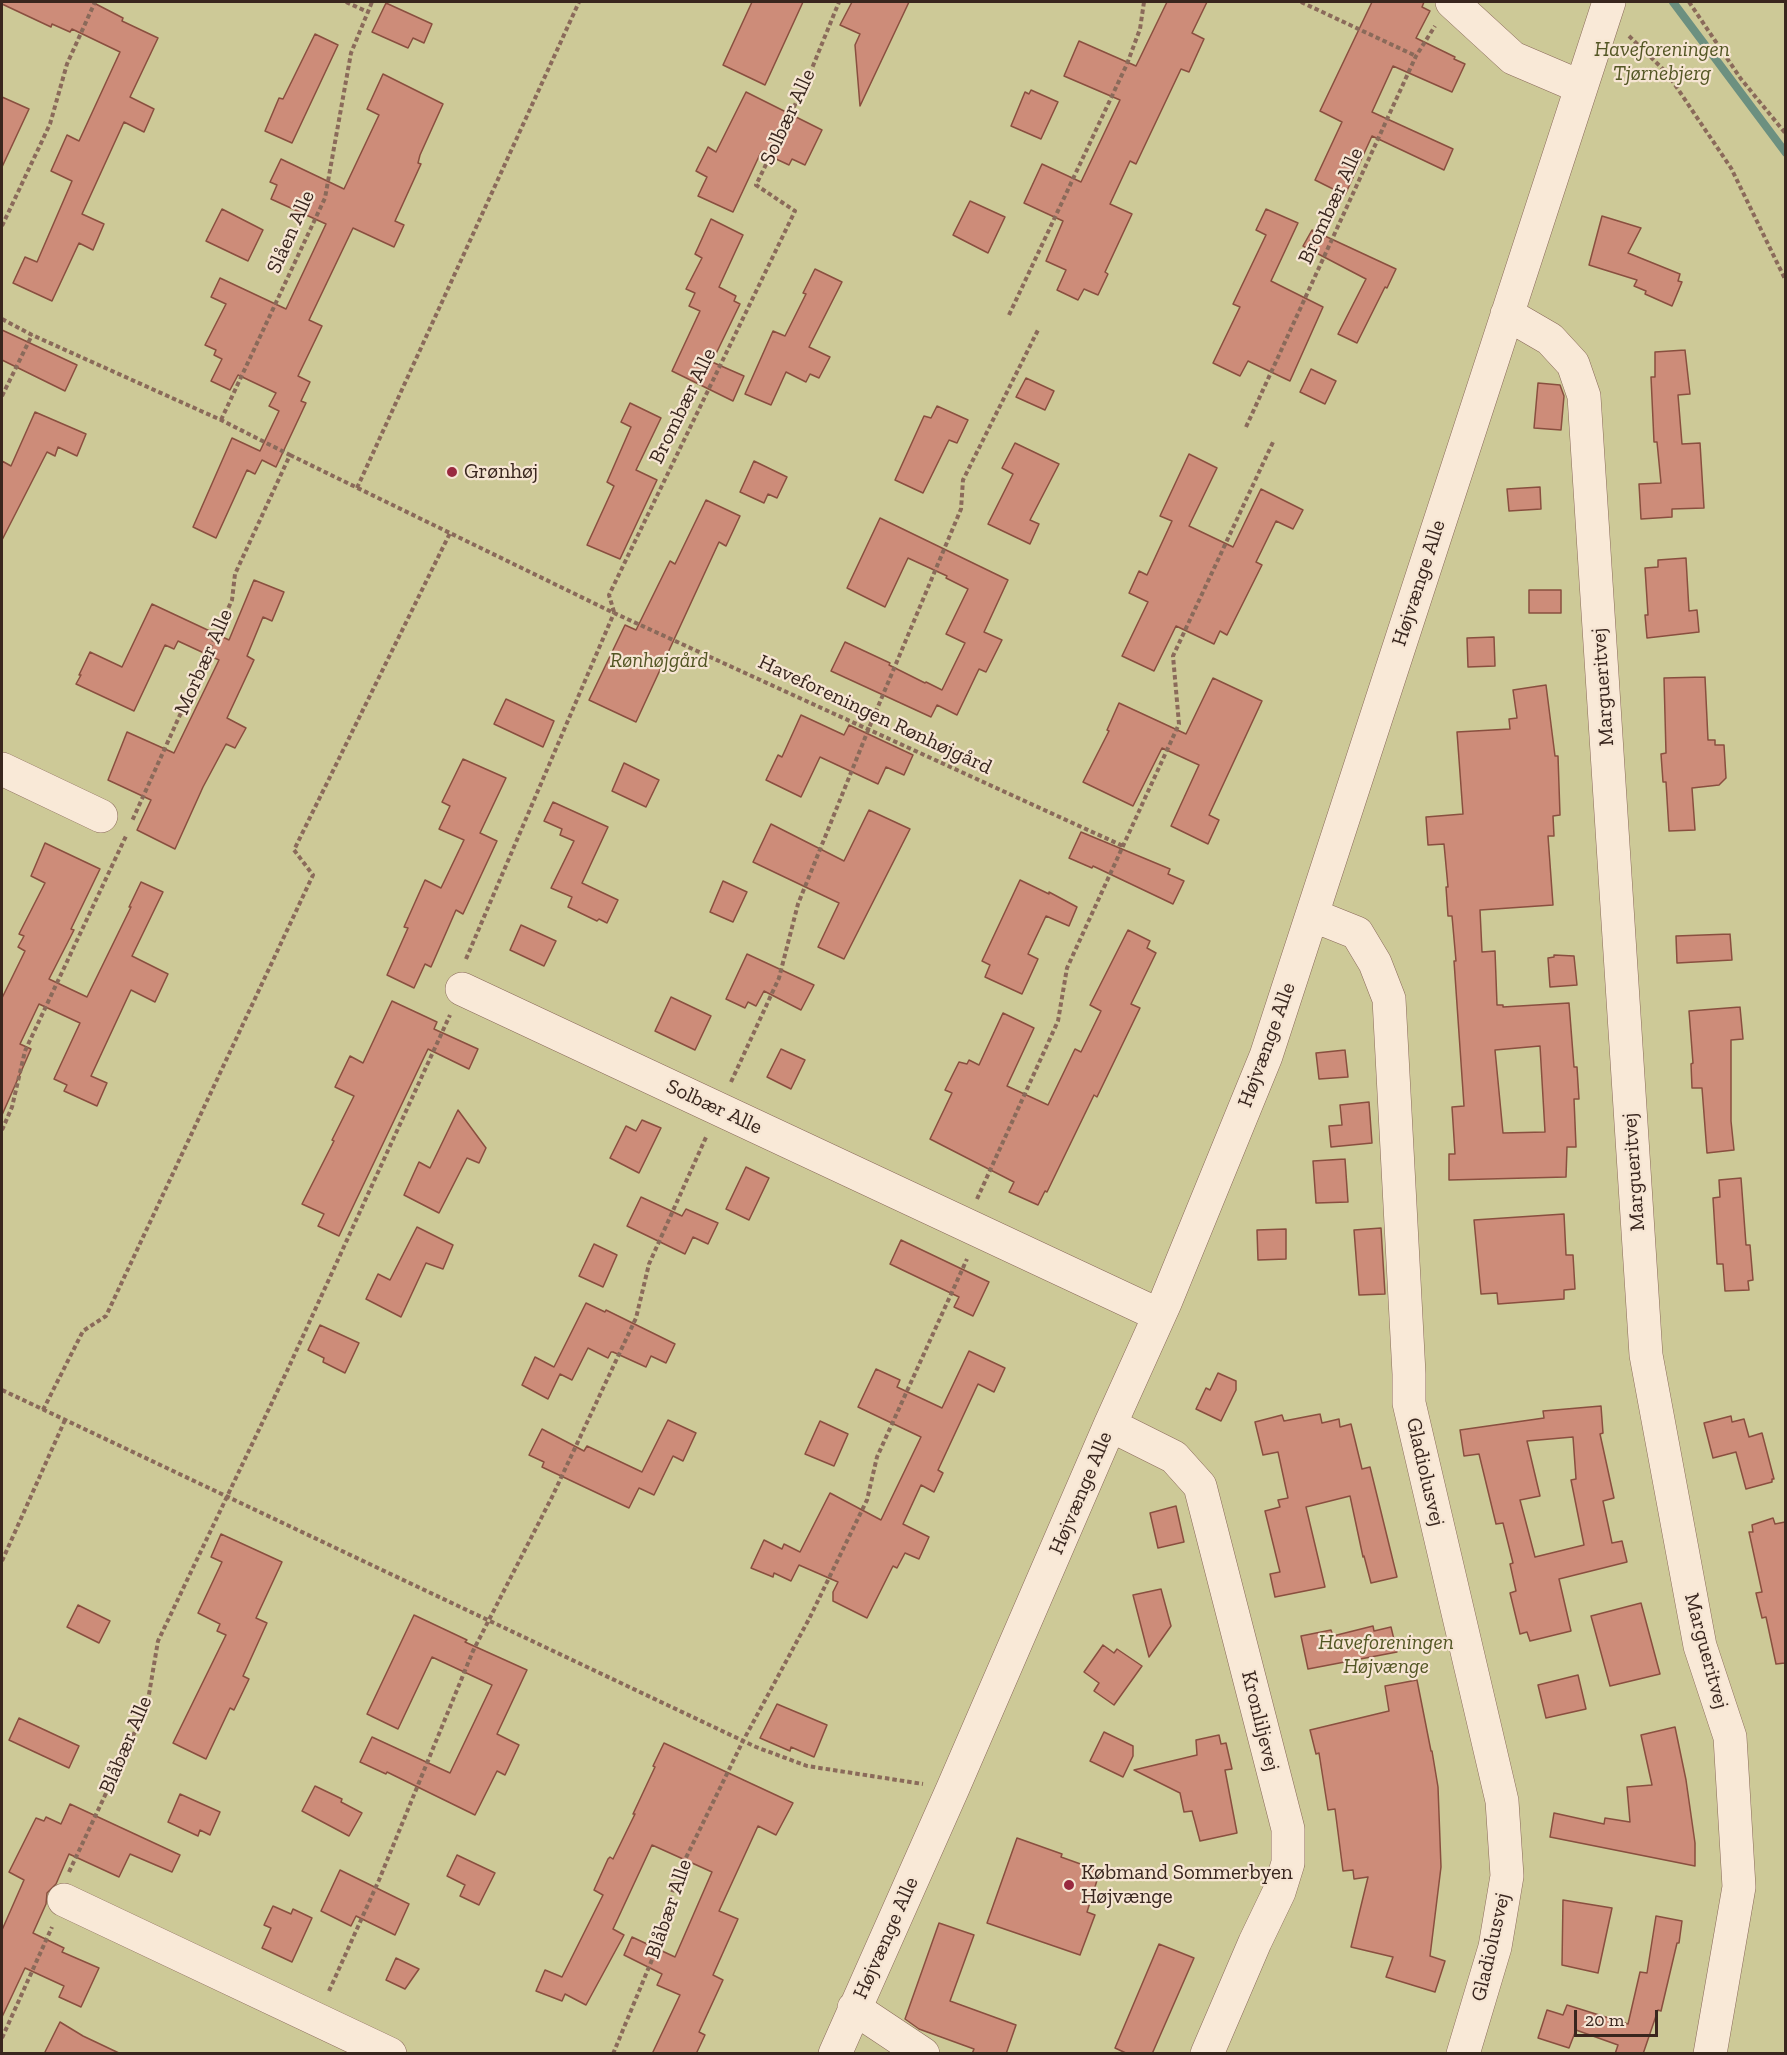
<!DOCTYPE html>
<meta charset="utf-8">
<style>
body{margin:0}
#map{position:relative;width:1787px;height:2055px;overflow:hidden;background:#efdac3;font-family:"Zilla Slab",serif}
canvas{display:block}
.frame{position:absolute;inset:0;border:3px solid #39261e;pointer-events:none}
.scale{position:absolute;left:1574px;top:2010px;width:84px;height:27px;box-sizing:border-box;border:3px solid #39261e;border-top:0;padding-left:8px;font-size:18px;line-height:21px;white-space:nowrap;color:#39261e;-webkit-text-stroke:4px #f6e5d3;paint-order:stroke}
</style>
<div id="map">
<canvas width="1787" height="2055"></canvas>
<div class="frame"></div>
<div class="scale">20 m</div>
</div>
<script>
const ctx = document.querySelector('canvas').getContext('2d');
ctx.lineJoin = 'round';
function paint(path, color) { ctx.fillStyle = color; ctx.fill(path, 'evenodd'); }
const toPath = rows => new Path2D(rows.map(r => 'M' + r).join(''));
function trace(path, color, width, dash) { ctx.strokeStyle = color; ctx.lineWidth = width; ctx.lineCap = dash ? 'butt' : 'round'; ctx.setLineDash(dash || []); ctx.stroke(path); }
function label(font, color, halo, rows, align = 'center') {
  ctx.font = font + ' "Zilla Slab",serif'; ctx.lineWidth = 4.5; ctx.setLineDash([]); ctx.textBaseline = 'middle'; ctx.strokeStyle = halo; ctx.fillStyle = color; for (const [text, x, y, turn = 0] of rows) {
    ctx.save(); ctx.translate(x, y); ctx.rotate((+turn || 0) * Math.PI / 180); ctx.textAlign = isNaN(turn) ? turn : align; if (halo) ctx.strokeText(text, 0, 0); ctx.fillText(text, 0, 0); ctx.restore();
  }
}
paint(toPath([
 [2,2,1785,2,1785,2053,2,2053]
]), '#cdc997');
trace(toPath([
 [1673,2,1786,153]
]), '#6c9080', 8);
const building = toPath([
 [2,2,92,2,123,18,122,21,158,38,130,97,154,109,144,132,124,122,82,214,104,224,93,250,79,243,52,301,13,283,25,257,37,262,72,181,51,171,67,135,79,141,120,52,72,29,70,32,52,24,51,27,2,4,2,2],
 [752,2,803,2,765,85,723,65,752,2],
 [852,2,909,2,860,106,855,45,860,34,840,25,852,2],
 [1167,2,1207,2,1192,33,1204,39,1189,72,1181,69,1136,164,1130,161,1110,204,1132,214,1105,272,1108,274,1098,295,1084,289,1078,300,1057,290,1066,270,1046,261,1063,221,1024,203,1042,164,1081,182,1120,100,1064,76,1079,41,1136,66,1167,2],
 [1372,2,1424,2,1422,7,1430,11,1416,38,1455,57,1454,59,1465,64,1452,92,1393,66,1372,112,1453,149,1444,170,1372,136,1345,195,1315,180,1342,122,1320,111,1372,2],
 [386,3,432,24,424,43,413,38,408,48,372,32,386,3],
 [315,34,338,45,292,143,265,131,279,98,283,99,315,34],
 [383,74,443,104,420,155,418,163,421,164,395,221,404,225,394,247,353,228,309,320,322,326,298,376,310,382,301,401,306,403,276,467,262,460,255,474,247,470,216,538,193,527,232,438,260,451,279,411,269,406,276,393,238,375,230,390,211,381,222,359,214,355,216,350,205,345,226,304,211,297,220,278,286,309,326,224,271,199,277,185,270,182,281,159,344,189,379,115,367,109,383,74],
 [1031,90,1058,102,1041,139,1011,126,1025,92,1029,94,1031,90],
 [746,92,822,130,805,165,792,159,789,165,761,152,733,212,698,196,707,177,696,171,708,147,716,152,746,92],
 [2,97,29,109,2,167,2,97],
 [970,201,1005,217,988,253,953,235,970,201],
 [222,209,263,230,248,261,206,241,222,209],
 [1266,209,1298,223,1271,281,1323,307,1290,381,1248,361,1240,376,1213,363,1240,307,1233,304,1266,235,1256,230,1266,209],
 [1602,216,1641,228,1628,253,1680,274,1678,281,1682,282,1672,306,1645,294,1646,291,1634,286,1637,280,1589,265,1602,216],
 [711,219,743,235,719,287,736,296,734,301,740,304,712,362,744,376,733,401,672,371,700,311,689,306,695,293,686,289,702,258,695,254,711,219],
 [1312,230,1396,269,1387,288,1385,287,1357,343,1338,334,1366,279,1303,246,1312,230],
 [815,269,842,282,809,347,830,357,819,378,810,374,806,382,786,372,771,405,745,394,773,331,785,336,806,294,803,293,815,269],
 [2,330,77,365,65,391,2,360,2,330],
 [1685,350,1690,394,1678,395,1682,444,1700,443,1704,508,1672,509,1672,517,1641,519,1639,484,1661,483,1657,442,1654,442,1651,377,1655,377,1655,352,1685,350],
 [1311,369,1336,381,1325,404,1300,392,1311,369],
 [1026,378,1054,391,1045,410,1016,397,1026,378],
 [1538,383,1560,385,1564,396,1561,430,1534,428,1538,383],
 [630,403,661,418,636,470,657,480,620,559,587,545,614,486,607,482,631,427,621,422,630,403],
 [937,406,968,420,957,443,949,440,923,493,895,480,924,416,931,418,937,406],
 [35,412,86,434,77,456,58,447,55,456,47,452,2,540,2,461,11,466,35,412],
 [1015,443,1059,464,1030,520,1039,524,1030,544,988,524,1013,474,1002,468,1015,443],
 [1189,454,1217,468,1189,526,1233,547,1261,489,1303,510,1293,529,1276,521,1256,562,1262,565,1227,635,1220,631,1214,644,1176,626,1154,671,1122,656,1148,602,1129,593,1139,571,1147,575,1172,521,1160,516,1189,454],
 [754,461,787,477,777,498,768,494,764,503,740,492,754,461],
 [1540,487,1541,509,1509,511,1507,489,1540,487],
 [706,500,740,516,726,546,719,542,636,722,589,700,625,625,636,630,670,561,675,564,706,500],
 [880,518,1008,580,984,632,1002,640,986,672,979,669,957,715,937,705,931,717,831,671,845,642,890,663,889,665,925,683,926,682,942,690,965,643,946,634,968,589,946,578,947,576,908,558,885,607,847,588,880,518],
 [1686,558,1689,611,1697,610,1699,632,1647,638,1645,615,1648,615,1645,568,1658,567,1658,560,1686,558],
 [254,580,284,592,272,621,263,617,247,656,254,660,227,718,246,728,235,748,226,744,203,787,175,849,137,830,151,800,108,780,127,732,174,753,219,660,178,641,174,649,165,645,134,711,76,684,81,675,79,675,90,652,122,667,152,604,229,640,254,580],
 [1529,590,1561,590,1561,613,1529,613,1529,590],
 [1494,637,1495,666,1468,667,1467,638,1494,637],
 [1705,677,1708,740,1715,740,1715,745,1724,745,1726,778,1719,785,1692,788,1695,830,1669,831,1666,782,1663,782,1661,754,1666,753,1664,678,1705,677],
 [1213,678,1262,701,1209,815,1219,820,1208,844,1171,826,1199,765,1162,748,1133,806,1083,782,1109,731,1107,730,1119,703,1186,734,1213,678],
 [1546,685,1555,756,1558,756,1560,815,1553,816,1554,836,1548,836,1553,905,1480,910,1482,952,1495,951,1497,1005,1503,1005,1503,1007,1569,1003,1574,1067,1577,1067,1579,1099,1574,1099,1576,1147,1567,1147,1566,1177,1449,1180,1449,1154,1455,1154,1452,1107,1464,1106,1454,961,1456,961,1452,916,1448,916,1446,887,1448,887,1444,844,1428,845,1426,817,1463,814,1457,732,1510,729,1509,719,1517,718,1513,690,1546,685],
 [1540,1046,1545,1132,1503,1133,1495,1050,1540,1046],
 [506,699,554,721,543,747,494,724,506,699],
 [801,715,844,735,849,725,913,755,904,775,886,767,878,784,820,757,801,797,766,780,778,755,782,757,801,715],
 [463,759,506,778,480,833,497,841,463,914,456,910,431,967,425,964,414,988,387,975,408,928,404,927,425,880,441,888,464,840,439,829,450,806,442,802,463,759],
 [624,763,659,780,646,807,612,791,624,763],
 [553,802,608,827,582,883,618,900,607,923,599,919,597,921,568,907,572,897,551,888,574,841,560,835,562,829,544,821,553,802],
 [869,810,910,829,844,959,818,947,839,903,753,862,771,824,844,861,869,810],
 [1081,832,1170,869,1168,874,1184,881,1173,904,1093,866,1092,868,1069,858,1081,832],
 [45,843,100,869,71,929,74,930,49,979,87,997,131,907,129,907,141,882,163,892,132,956,168,974,155,1002,131,990,91,1076,107,1083,97,1106,64,1091,67,1085,54,1079,80,1023,39,1004,20,1044,31,1049,2,1115,2,998,25,951,18,947,24,936,19,934,45,883,31,876,45,843],
 [1020,880,1049,894,1049,892,1077,907,1069,926,1046,916,1028,954,1038,959,1022,994,985,977,990,965,982,961,1020,880],
 [723,881,747,892,733,922,710,912,723,881],
 [521,925,556,941,544,966,510,950,521,925],
 [1128,930,1150,941,1147,948,1156,953,1131,1004,1140,1008,1097,1097,1094,1095,1047,1192,1045,1191,1038,1205,1009,1192,1014,1182,930,1139,952,1093,945,1090,959,1062,967,1064,969,1060,979,1065,1003,1013,1034,1028,1007,1086,1048,1105,1075,1049,1081,1052,1101,1011,1090,1005,1128,930],
 [1730,934,1732,960,1677,963,1676,936,1730,934],
 [747,954,814,985,801,1010,764,991,756,1006,748,1002,745,1008,726,999,747,954],
 [1554,955,1574,956,1577,985,1550,987,1548,958,1554,957,1554,955],
 [671,997,711,1016,695,1050,655,1031,671,997],
 [392,1001,437,1022,434,1029,478,1049,469,1069,428,1049,339,1236,318,1226,324,1214,302,1204,334,1141,332,1140,354,1096,335,1087,350,1056,363,1063,392,1001],
 [1740,1007,1743,1039,1731,1040,1731,1121,1734,1150,1707,1153,1702,1088,1692,1088,1691,1064,1693,1063,1689,1011,1740,1007],
 [781,1049,805,1060,791,1089,767,1077,781,1049],
 [1345,1050,1348,1077,1319,1079,1316,1053,1345,1050],
 [1369,1102,1372,1143,1331,1147,1329,1126,1342,1125,1340,1105,1369,1102],
 [458,1110,486,1148,479,1163,467,1158,439,1213,404,1195,419,1162,430,1168,458,1110],
 [642,1120,661,1128,639,1173,610,1158,626,1126,636,1131,642,1120],
 [1345,1159,1348,1202,1316,1203,1313,1161,1345,1159],
 [746,1167,769,1178,749,1220,726,1209,746,1167],
 [1741,1178,1746,1245,1750,1245,1753,1280,1748,1281,1749,1290,1725,1291,1723,1264,1717,1264,1713,1198,1720,1197,1719,1180,1741,1178],
 [641,1197,682,1216,686,1209,718,1223,708,1244,693,1237,685,1254,627,1226,641,1197],
 [1564,1214,1566,1255,1573,1255,1575,1289,1564,1290,1564,1299,1498,1304,1497,1293,1481,1294,1474,1220,1564,1214],
 [417,1227,453,1245,443,1269,426,1263,401,1317,366,1299,378,1274,390,1280,417,1227],
 [1381,1228,1385,1294,1359,1295,1354,1230,1381,1228],
 [1286,1229,1286,1259,1258,1260,1257,1230,1286,1229],
 [901,1240,989,1282,973,1316,954,1307,959,1297,890,1264,901,1240],
 [594,1244,617,1255,603,1287,579,1276,594,1244],
 [586,1303,605,1312,606,1310,675,1344,666,1363,651,1356,646,1367,613,1352,611,1352,608,1358,588,1348,572,1380,560,1374,548,1399,522,1385,535,1357,554,1367,586,1303],
 [320,1325,359,1343,345,1373,323,1362,324,1358,308,1350,320,1325],
 [969,1351,1005,1368,994,1392,978,1384,938,1470,943,1473,934,1492,921,1485,903,1524,929,1537,919,1559,905,1553,897,1568,893,1566,867,1618,833,1601,833,1592,838,1582,799,1565,791,1581,774,1573,773,1577,751,1568,764,1540,782,1549,784,1544,800,1552,830,1493,881,1520,921,1437,858,1407,876,1369,900,1380,897,1387,942,1408,969,1351],
 [1218,1373,1236,1381,1236,1390,1221,1421,1196,1409,1206,1388,1210,1390,1218,1373],
 [1601,1406,1603,1433,1600,1434,1614,1498,1603,1501,1612,1543,1622,1541,1627,1562,1559,1579,1571,1631,1530,1641,1527,1632,1520,1634,1510,1593,1516,1591,1510,1564,1513,1563,1503,1523,1496,1524,1479,1454,1464,1456,1460,1430,1544,1418,1543,1411,1601,1406],
 [1573,1437,1576,1479,1571,1480,1584,1545,1535,1557,1520,1500,1540,1496,1527,1441,1573,1437],
 [1320,1414,1322,1423,1339,1419,1340,1427,1351,1424,1362,1469,1370,1467,1397,1577,1371,1583,1364,1556,1363,1557,1350,1496,1306,1507,1325,1587,1275,1597,1270,1574,1280,1572,1265,1511,1280,1507,1278,1500,1288,1498,1278,1452,1263,1455,1255,1422,1282,1415,1284,1421,1320,1414],
 [1731,1416,1732,1422,1744,1419,1749,1437,1762,1433,1774,1479,1772,1479,1772,1482,1746,1489,1736,1452,1713,1458,1704,1423,1731,1416],
 [668,1420,696,1433,683,1461,673,1456,654,1495,639,1488,629,1508,542,1467,544,1462,529,1455,542,1429,584,1451,587,1446,642,1472,668,1420],
 [820,1421,848,1434,834,1466,805,1454,820,1421],
 [1176,1506,1184,1542,1158,1548,1150,1513,1176,1506],
 [1773,1518,1775,1524,1785,1522,1785,1663,1776,1664,1766,1617,1762,1618,1756,1593,1762,1592,1749,1532,1753,1532,1752,1525,1773,1518],
 [221,1534,282,1562,256,1618,267,1623,243,1676,249,1679,234,1710,230,1708,206,1759,173,1743,226,1635,217,1631,220,1624,198,1613,222,1562,211,1557,221,1534],
 [1161,1589,1171,1626,1149,1657,1133,1595,1161,1589],
 [1641,1603,1660,1674,1610,1686,1591,1616,1641,1603],
 [78,1605,110,1621,99,1643,67,1627,78,1605],
 [414,1615,467,1640,465,1642,527,1670,497,1734,519,1745,505,1775,497,1771,475,1815,387,1772,386,1774,360,1762,372,1737,450,1773,492,1685,432,1657,398,1729,367,1714,414,1615],
 [1373,1626,1374,1631,1391,1627,1397,1652,1308,1669,1301,1636,1331,1630,1333,1636,1373,1626],
 [1103,1645,1114,1653,1117,1649,1142,1666,1114,1705,1094,1691,1099,1683,1084,1672,1103,1645],
 [1578,1675,1586,1709,1546,1718,1538,1685,1578,1675],
 [1417,1680,1431,1751,1432,1751,1438,1787,1441,1867,1430,1956,1445,1961,1435,1992,1386,1977,1393,1957,1351,1947,1368,1877,1354,1879,1353,1870,1343,1871,1335,1809,1328,1810,1319,1753,1316,1754,1310,1730,1389,1711,1385,1686,1417,1680],
 [777,1704,827,1725,814,1757,791,1747,790,1751,760,1738,777,1704],
 [19,1718,79,1746,69,1768,9,1740,19,1718],
 [1675,1727,1686,1780,1695,1843,1695,1866,1550,1837,1554,1813,1604,1824,1605,1818,1630,1822,1627,1787,1652,1785,1641,1735,1675,1727],
 [1104,1732,1133,1746,1133,1756,1123,1777,1090,1761,1104,1732],
 [1219,1735,1221,1744,1226,1743,1232,1769,1225,1770,1237,1833,1200,1841,1192,1811,1184,1812,1180,1793,1134,1770,1197,1755,1196,1740,1219,1735],
 [664,1743,793,1803,776,1835,758,1826,719,1911,738,1919,713,1975,723,1980,699,2032,705,2035,696,2054,652,2054,680,1995,657,1985,662,1974,624,1955,632,1937,675,1957,712,1872,652,1845,613,1929,624,1935,586,2005,565,1994,562,2001,536,1991,545,1970,562,1977,603,1895,594,1890,608,1859,610,1857,613,1859,635,1814,633,1814,655,1767,653,1766,664,1743],
 [315,1786,342,1799,341,1802,362,1813,349,1836,302,1811,315,1786],
 [180,1794,220,1812,210,1835,200,1830,198,1836,168,1822,180,1794],
 [70,1804,180,1855,172,1872,130,1854,119,1877,69,1854,56,1884,47,1893,46,1904,33,1933,64,1948,62,1952,99,1968,81,2007,59,1997,64,1986,25,1968,2,2017,2,1930,24,1880,9,1872,36,1818,44,1821,46,1817,61,1824,70,1804],
 [1017,1838,1062,1854,1061,1857,1100,1871,1087,1912,1095,1915,1080,1955,987,1923,1017,1838],
 [457,1855,495,1873,479,1905,460,1896,465,1885,447,1876,457,1855],
 [340,1870,409,1904,395,1935,356,1916,351,1926,321,1911,340,1870],
 [1563,1900,1612,1908,1598,1973,1562,1965,1563,1900],
 [273,1906,291,1914,293,1909,312,1918,292,1962,262,1948,271,1928,264,1925,273,1906],
 [1656,1916,1682,1921,1679,1943,1677,1943,1661,2011,1658,2010,1643,2054,1615,2054,1618,2045,1576,2030,1569,2048,1538,2038,1547,2010,1563,2015,1567,2005,1628,2024,1640,1972,1647,1973,1656,1916],
 [939,1923,974,1935,950,2001,1016,2025,1006,2054,972,2054,974,2049,919,2029,905,2019,939,1923],
 [1159,1944,1194,1958,1152,2054,1128,2054,1115,2048,1159,1944],
 [396,1958,419,1969,405,1989,386,1980,396,1958],
 [60,2022,83,2036,121,2054,44,2054,60,2022]
]);
paint(building, '#cd8c79');
trace(building, '#894f3f', 1.5);
const minor = toPath([
 [1452,2,1513,58,1581,87],
 [1507,314,1550,339,1573,364,1584,396,1646,1355,1700,1646,1730,1737,1739,1887,1710,2054],
 [2,769,101,816],
 [1312,915,1357,933,1375,963,1389,999,1409,1374,1409,1403,1502,1801,1507,1876,1495,1947,1463,2054],
 [462,989,1159,1315],
 [1110,1425,1174,1457,1200,1486,1288,1829,1288,1863,1279,1892,1255,1942,1207,2054],
 [64,1900,390,2054],
 [854,2008,923,2054],
 [835,2054,953,1788,1110,1425,1165,1303,1266,1056,1609,2]
]);
trace(minor, '#8a6a5a', 34);
trace(toPath([
 [346,2,368,12],
 [1301,2,1416,56],
 [1689,2,1741,79,1786,134],
 [1629,36,1667,73,1731,168,1786,281],
 [2,226,50,124,67,64,95,2],
 [1009,315,1127,64,1140,29,1144,2],
 [2,319,32,335,221,420,290,455,235,574,232,600,132,821],
 [2,396,32,335],
 [221,420,325,198,351,53,372,2],
 [1246,427,1416,56,1435,26],
 [290,455,614,613,1123,846],
 [357,488,579,2],
 [614,612,609,595,795,211,756,185,808,78,839,2],
 [466,959,614,613],
 [731,1082,779,978,798,904,869,728,961,509,963,480,1038,330],
 [2,1130,12,1107,25,1051,126,836],
 [977,1199,1058,1021,1067,968,1179,724,1173,656,1274,440],
 [2,1390,756,1747,807,1766,923,1784],
 [43,1410,83,1331,106,1316,313,875,294,850,450,533],
 [2,1561,65,1420],
 [69,1872,147,1706,158,1641,287,1371,450,1015],
 [329,1991,379,1880,473,1651,552,1497,636,1318,649,1264,707,1135],
 [2,2038,52,1927],
 [613,2054,656,1950,677,1876,743,1741,809,1619,867,1500,877,1457,967,1259]
]), '#8a6a5a', 4, [4.5, 3]);
trace(minor, '#f9e9d7', 33);
for (const [x, y, r, color] of [
 [452,472,6,"#99293f"],
 [1069,1885,6,"#99293f"]
]) { const dot = new Path2D(); dot.arc(x, y, r, 0, 2 * Math.PI); ctx.fillStyle = color; ctx.fill(dot); trace(dot, '#f6e5d3', 2); }
label('italic 21px', '#535624', '#f6e5d3', [
 ["Haveforeningen",1662,50],
 ["Tjørnebjerg",1662,74],
 ["Rønhøjgård",659,661],
 ["Haveforeningen",1386,1643],
 ["Højvænge",1386,1667]
]);
label('21px', '#39261e', '#f6e5d3', [
 ["Solbær Alle",788,117,-65],
 ["Brombær Alle",1331,206,-65],
 ["Slåen Alle",291,232,-66],
 ["Brombær Alle",683,406,-64],
 ["Højvænge Alle",1419,583,-72],
 ["Morbær Alle",204,662,-66],
 ["Margueritvej",1603,687,-94],
 ["Haveforeningen Rønhøjgård",875,715,25],
 ["Højvænge Alle",1267,1045,-70],
 ["Solbær Alle",714,1107,25],
 ["Margueritvej",1634,1172,-94],
 ["Gladiolusvej",1425,1472,77],
 ["Højvænge Alle",1081,1493,-67],
 ["Margueritvej",1706,1651,75],
 ["Kronliljevej",1260,1721,76],
 ["Blåbær Alle",126,1745,-67],
 ["Blåbær Alle",669,1909,-71],
 ["Højvænge Alle",886,1938,-66],
 ["Gladiolusvej",1491,1947,-77]
]);
label('21px', '#39261e', '#f6e5d3', [
 ["Grønhøj",464,472],
 ["Købmand Sommerbyen",1081,1873],
 ["Højvænge",1081,1897]
], 'left');
</script>
